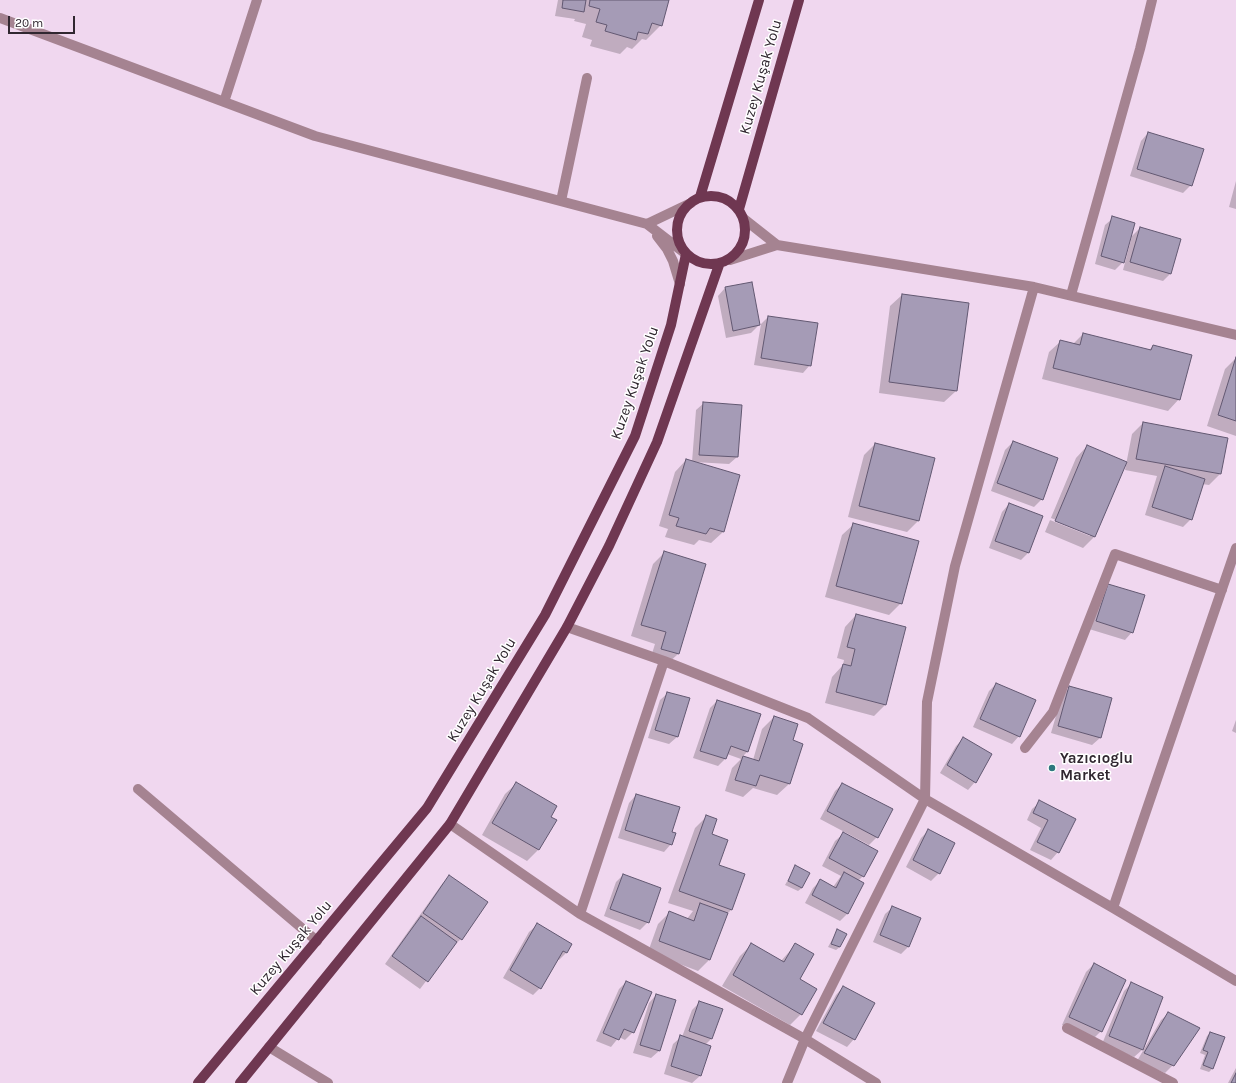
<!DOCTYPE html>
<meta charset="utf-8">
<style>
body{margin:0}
#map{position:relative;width:1236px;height:1083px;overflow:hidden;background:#f0d7ef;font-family:Karla,sans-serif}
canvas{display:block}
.scale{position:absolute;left:8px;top:16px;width:67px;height:18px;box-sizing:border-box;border:2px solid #302730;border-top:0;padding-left:5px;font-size:12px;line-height:14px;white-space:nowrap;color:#302730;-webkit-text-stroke:3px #fff;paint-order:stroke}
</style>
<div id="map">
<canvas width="1236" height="1083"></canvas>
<div class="scale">20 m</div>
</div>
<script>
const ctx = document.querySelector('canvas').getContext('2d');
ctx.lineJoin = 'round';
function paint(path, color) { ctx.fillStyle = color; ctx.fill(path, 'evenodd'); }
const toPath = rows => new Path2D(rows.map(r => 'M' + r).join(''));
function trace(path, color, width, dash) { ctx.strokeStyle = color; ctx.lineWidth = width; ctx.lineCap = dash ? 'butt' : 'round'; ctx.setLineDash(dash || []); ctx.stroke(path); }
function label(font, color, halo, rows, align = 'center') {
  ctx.font = font + ' Karla,sans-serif'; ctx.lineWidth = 3; ctx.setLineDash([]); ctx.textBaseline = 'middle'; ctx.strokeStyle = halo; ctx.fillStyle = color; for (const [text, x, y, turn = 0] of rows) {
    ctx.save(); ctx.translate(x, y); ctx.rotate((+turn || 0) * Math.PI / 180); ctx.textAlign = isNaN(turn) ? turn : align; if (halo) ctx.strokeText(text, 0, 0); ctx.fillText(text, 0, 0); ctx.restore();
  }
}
paint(toPath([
 [558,0,668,0,661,25,646,40,642,39,632,49,627,47,620,54,590,46,592,40,582,37,586,24,574,21,575,19,555,16],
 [1148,133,1191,185,1183,193,1130,176,1141,141],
 [1236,181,1236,209,1229,207],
 [1113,218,1123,262,1115,270,1095,264,1105,225],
 [1140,228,1170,274,1163,281,1123,270,1132,236],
 [725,288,759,325,751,333,726,338,718,296],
 [902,295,968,304,956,391,944,402,879,393,890,306],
 [768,317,810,365,803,373,754,365,761,324],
 [1083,334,1148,351,1153,346,1179,399,1168,411,1042,379,1049,352,1061,341,1073,344],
 [1236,358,1236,436,1207,426,1225,369],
 [704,403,737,457,729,464,694,462,739,476,723,532,711,543,699,540,694,545,665,537,668,529,659,526,675,472,686,460,692,462,696,410],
 [1143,423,1227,438,1220,474,1209,485,1202,484,1191,519,1183,527,1145,515,1157,476,1125,470,1132,434],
 [1013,442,1042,499,1034,507,991,491,1005,450],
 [875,444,918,521,907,532,848,517,864,455],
 [1087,446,1094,537,1083,548,1045,532,1076,458],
 [1051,518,1090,534,1090,536,1050,520],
 [1009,504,1029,552,1021,560,989,548,1002,512],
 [854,524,901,603,889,615,825,597,842,535],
 [665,552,705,565,678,654,666,665,650,660,655,644,631,636,653,564],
 [1108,585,1132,632,1125,640,1089,629],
 [856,615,886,704,874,716,825,703,832,677,843,665,844,660,837,658,845,627],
 [996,684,1019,736,1012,744,973,727,989,691],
 [1069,688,1100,738,1092,745,1051,733,1062,695],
 [668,693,689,699,677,737,669,744,648,738,660,700],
 [717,701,748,751,742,757,753,760,762,729,774,717,792,741,801,744,789,784,777,795,753,788,743,797,725,791,732,768,741,759,727,754,725,759,718,766,693,758,710,708],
 [1236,720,1236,733,1232,731],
 [964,738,975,782,968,790,940,773,956,746],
 [517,783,549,817,555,820,538,850,527,861,482,835,505,794],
 [842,784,877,837,869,845,820,819,835,791],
 [636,795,671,844,664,852,618,838,629,803],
 [1040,802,1075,819,1058,852,1051,860,1030,850,1041,828,1027,820,1032,809],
 [707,816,718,866,744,875,731,910,726,915,710,959,698,971,648,952,658,924,669,913,687,919,693,911,668,903,695,828],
 [929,830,939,873,931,881,906,867,921,838],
 [843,834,863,876,858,881,863,883,847,914,840,921,805,903,813,888,820,881,833,887,841,876,822,866,835,841],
 [796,866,802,888,798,891,785,885],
 [623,875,648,922,640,930,604,916,616,882],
 [449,877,461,939,453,946,420,989,385,964,442,884],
 [893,907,908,947,901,954,873,942,885,914],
 [537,925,567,952,559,960,557,959,540,988,533,995,503,978,529,932],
 [837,931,840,947,836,950,828,947],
 [796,944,801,1014,790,1025,722,986,740,956,751,945,781,961],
 [1094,964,1101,1031,1094,1038,1062,1025,1086,972],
 [626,982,633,1032,625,1040,619,1037,611,1047,596,1041,619,989],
 [1131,984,1161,997,1142,1050,1134,1057,1102,1044,1124,991],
 [843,987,854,1039,847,1047,816,1031,836,995],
 [656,995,675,1001,659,1051,651,1058,633,1053,649,1003],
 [700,1002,721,1010,711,1039,705,1045,709,1046,700,1076,692,1083,664,1074,673,1044,681,1037,682,1037,692,1010],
 [1169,1013,1173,1065,1165,1073,1137,1061,1161,1020],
 [1210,1033,1212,1069,1209,1072,1200,1069,1205,1055,1200,1053,1207,1036],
 [1236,1068,1236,1083,1228,1083]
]), '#0003');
const building = toPath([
 [563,0,586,0,584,12,562,8,563,0],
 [590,0,669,0,662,26,652,23,648,34,638,32,636,40,605,31,607,25,596,22,600,9,589,6,590,0],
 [1148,132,1204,149,1192,186,1137,169,1148,132],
 [1112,216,1135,223,1124,263,1101,256,1112,216],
 [1140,227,1181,239,1171,274,1130,262,1140,227],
 [752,282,760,325,733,331,725,287,752,282],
 [902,294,969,303,957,391,889,382,902,294],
 [768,316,818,323,811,366,761,358,768,316],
 [1083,333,1151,350,1153,345,1192,355,1180,400,1053,368,1060,340,1080,345,1083,333],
 [1236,357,1236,421,1218,415,1236,357],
 [703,402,742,405,738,457,699,455,703,402],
 [1143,422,1228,438,1221,474,1136,459,1143,422],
 [1013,441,1058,458,1043,500,997,483,1013,441],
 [875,443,935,458,919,521,859,506,875,443],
 [1087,445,1127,462,1095,537,1055,521,1087,445],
 [686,459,740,475,724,532,710,528,706,534,676,526,679,518,669,515,686,459],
 [1165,466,1205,479,1192,520,1152,507,1165,466],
 [1009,503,1043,516,1029,553,995,541,1009,503],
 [853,523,919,541,902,604,836,586,853,523],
 [664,551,706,564,679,654,661,649,666,632,641,625,664,551],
 [1108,584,1145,595,1133,633,1096,621,1108,584],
 [856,614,906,627,886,705,836,692,843,664,851,666,855,649,847,647,856,614],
 [996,683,1036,700,1020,737,980,719,996,683],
 [1069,686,1112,698,1101,738,1058,726,1069,686],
 [667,692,690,698,678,737,655,730,667,692],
 [717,700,761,714,748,752,731,746,726,759,700,751,717,700],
 [774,716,798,724,793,740,803,744,790,784,760,775,756,786,735,780,743,756,759,761,774,716],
 [963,737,992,754,976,783,947,765,963,737],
 [516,782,557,806,551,817,557,820,539,850,492,823,516,782],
 [842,783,893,809,878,838,827,811,842,783],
 [636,794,680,807,672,832,676,833,672,845,625,830,636,794],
 [1039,800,1076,819,1059,853,1037,842,1048,820,1033,813,1039,800],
 [706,815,717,819,712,834,728,840,719,865,745,874,732,910,679,891,706,815],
 [928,829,955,843,940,874,913,860,928,829],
 [843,832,878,851,864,877,829,858,843,832],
 [795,865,810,873,802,888,788,881,795,865],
 [844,872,864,883,848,914,812,895,820,879,836,888,844,872],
 [623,874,661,888,649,923,610,909,623,874],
 [449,875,488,902,462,940,423,913,449,875],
 [700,903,728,913,710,960,659,941,669,911,694,921,700,903],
 [892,906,921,918,909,947,880,935,892,906],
 [421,916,457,942,428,982,392,956,421,916],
 [537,923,572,944,567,953,563,951,541,989,510,970,537,923],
 [837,929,847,934,840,947,831,944,837,929],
 [751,943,784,962,795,943,814,954,800,979,817,989,802,1015,733,975,751,943],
 [1094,963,1126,980,1102,1032,1069,1017,1094,963],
 [626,981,652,992,634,1033,624,1029,619,1040,603,1033,626,981],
 [1131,982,1163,997,1143,1050,1109,1036,1131,982],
 [843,986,875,1003,855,1040,823,1023,843,986],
 [656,994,676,1000,660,1051,640,1045,656,994],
 [699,1001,723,1009,712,1039,689,1031,699,1001],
 [1168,1012,1200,1028,1174,1066,1144,1053,1168,1012],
 [1210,1032,1225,1037,1213,1069,1203,1065,1208,1052,1203,1050,1210,1032],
 [680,1035,711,1046,701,1076,671,1066,680,1035],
 [1236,1073,1236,1083,1231,1083,1236,1073]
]);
paint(building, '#a59bb6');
trace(building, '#625871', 1);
trace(toPath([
 [0,18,315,136,647,224,686,254],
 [224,102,257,0],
 [561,201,587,78],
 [744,219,777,245],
 [647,224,691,203],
 [657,236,667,249,673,261,680,284],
 [730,260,777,245,1034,287,1236,335],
 [1071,295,1140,49,1152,0],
 [567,627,664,661,808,718,925,799,1113,908,1236,981],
 [1025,748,1053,712,1115,554,1222,590],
 [138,789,317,941],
 [450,824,580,914,805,1039,876,1083],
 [1113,908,1236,548],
 [580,914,664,661],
 [1067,1028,1173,1083],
 [269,1047,328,1083],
 [787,1083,805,1039,925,799,927,702,955,566,1034,287]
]), '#a58391', 10);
trace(toPath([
 '677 230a34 34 0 1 1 68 0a34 34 0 1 1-68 0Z',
 [700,197,759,0],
 [739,209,799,0],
 [198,1083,427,808,545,615,635,436,671,325,686,254],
 [240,1083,450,824,567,627,609,546,657,442,719,265]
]), '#6f3751', 10);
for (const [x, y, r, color] of [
 [1052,768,4,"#2e777e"]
]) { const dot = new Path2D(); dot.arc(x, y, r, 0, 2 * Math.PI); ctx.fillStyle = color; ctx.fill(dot); trace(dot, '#fff', 1.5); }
label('15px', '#302730', '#fff', [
 ["Kuzey Kuşak Yolu",761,77,-74],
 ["Kuzey Kuşak Yolu",635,383,-71],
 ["Kuzey Kuşak Yolu",482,690,-59],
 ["Kuzey Kuşak Yolu",291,948,-50]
]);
label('bold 15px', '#302730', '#fff', [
 ["Yazıcıoglu",1060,759],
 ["Market",1060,776]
], 'left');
</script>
